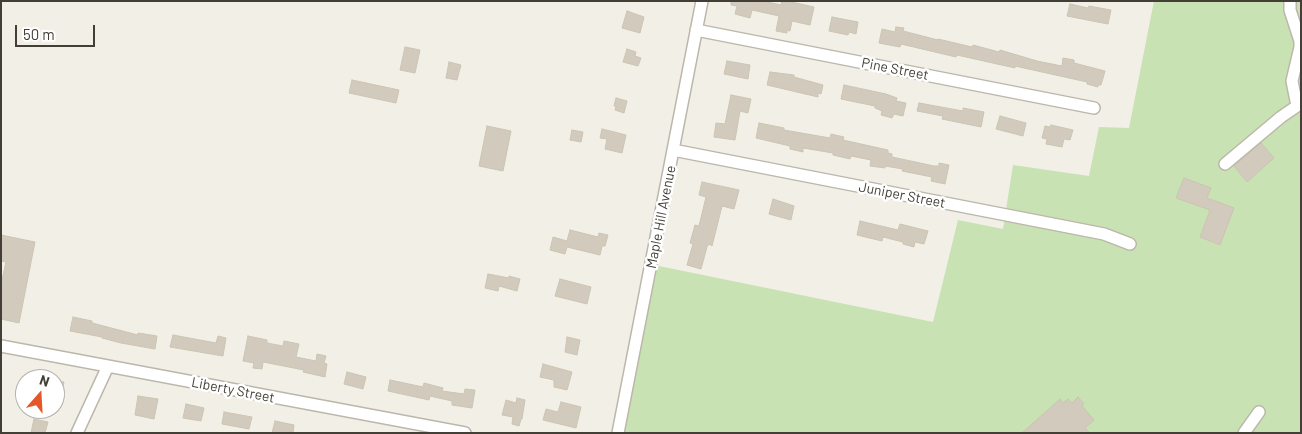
<!DOCTYPE html>
<style>
body{margin:0}
#map{position:relative;width:1302px;height:434px;overflow:hidden;background:#f1efe6;font-family:Barlow,sans-serif}
canvas{display:block}
.frame{position:absolute;inset:0;border:2px solid #433f36;pointer-events:none}
.north{position:absolute;left:15px;top:369px;width:50px;height:50px;box-sizing:border-box;background:#fff;border:1px solid #b4b2af;border-radius:50%;rotate:19deg;font-size:14px;font-weight:700;line-height:20px;text-align:center;color:#433f36}
.north::after{content:'';display:block;margin:auto;width:18px;height:22px;background:#e4572a;clip-path:polygon(50% 0,100% 100%,50% 72%,0 100%)}
.scale{position:absolute;left:15px;top:25px;width:80px;height:22px;box-sizing:border-box;border:2px solid #433f36;border-top:0;padding-left:6px;font-size:15px;line-height:18px;white-space:nowrap;color:#433f36;-webkit-text-stroke:4px #fff;paint-order:stroke}
</style>
<div id="map">
<canvas width="1302" height="434"></canvas>
<div class="frame"></div>
<div class="north">N</div>
<div class="scale">50 m</div>
</div>
<script>
const ctx = document.querySelector('canvas').getContext('2d');
ctx.lineJoin = 'round';
function paint(path, color) { ctx.fillStyle = color; ctx.fill(path, 'evenodd'); }
const toPath = rows => new Path2D(rows.map(r => 'M' + r).join(''));
function trace(path, color, width, dash) { ctx.strokeStyle = color; ctx.lineWidth = width; ctx.lineCap = dash ? 'butt' : 'round'; ctx.setLineDash(dash || []); ctx.stroke(path); }
function label(font, color, halo, rows, align = 'center') {
  ctx.font = font + ' Barlow,sans-serif'; ctx.lineWidth = 5; ctx.setLineDash([]); ctx.textBaseline = 'middle'; ctx.strokeStyle = halo; ctx.fillStyle = color; for (const [text, x, y, turn = 0] of rows) {
    ctx.save(); ctx.translate(x, y); ctx.rotate((+turn || 0) * Math.PI / 180); ctx.textAlign = isNaN(turn) ? turn : align; if (halo) ctx.strokeText(text, 0, 0); ctx.fillText(text, 0, 0); ctx.restore();
  }
}
paint(toPath([
 [1154,1,1301,1,1301,433,618,433,654,265,933,322,958,220,1003,229,1013,165,1089,176,1099,127,1129,128]
]), '#c8e2b3');
const building = toPath([
 [731,1,763,1,781,5,782,1,787,1,814,7,810,25,792,21,790,31,787,30,787,33,776,31,779,16,752,10,750,18,735,14,737,6,731,5,731,1],
 [1070,4,1088,8,1089,6,1111,10,1108,24,1067,16,1070,4],
 [627,11,644,17,640,33,622,28,627,11],
 [832,17,858,22,856,34,849,32,848,35,829,31,832,17],
 [896,27,904,28,903,31,938,40,938,39,972,47,973,45,999,52,1000,50,1037,61,1062,66,1063,58,1074,60,1074,63,1105,71,1101,85,1098,85,1098,87,1087,84,1087,82,1015,66,1015,68,957,55,956,57,901,44,900,47,879,43,882,29,895,32,896,27],
 [405,47,420,50,415,73,400,70,405,47],
 [627,49,636,52,635,56,641,58,638,66,623,62,627,49],
 [727,61,750,65,748,79,724,74,727,61],
 [449,62,461,65,457,80,446,78,449,62],
 [770,72,794,75,794,77,823,85,821,94,818,93,818,97,767,85,770,72],
 [352,80,399,90,396,103,349,93,352,80],
 [844,85,886,94,897,98,896,101,906,103,903,116,894,114,892,118,881,115,882,111,875,108,875,106,841,99,844,85],
 [731,95,751,99,748,113,740,111,735,140,714,137,716,123,725,124,731,95],
 [616,98,627,101,624,113,615,110,616,106,614,106,616,98],
 [919,103,963,111,963,108,984,112,981,127,942,119,943,116,917,111,919,103],
 [1000,116,1026,123,1023,136,996,129,1000,116],
 [759,123,784,128,784,130,830,138,831,134,844,137,843,140,888,150,888,153,892,154,892,157,934,166,939,166,939,163,949,165,945,184,931,181,932,177,902,171,903,169,885,166,885,168,870,166,871,160,851,156,850,159,833,155,833,153,803,148,803,152,790,149,790,146,756,138,759,123],
 [1051,125,1073,130,1070,140,1064,139,1062,147,1046,144,1047,139,1042,138,1045,126,1050,127,1051,125],
 [487,126,511,131,503,171,479,166,487,126],
 [602,129,626,135,622,153,605,149,607,139,600,138,602,129],
 [572,130,583,132,581,142,570,140,572,130],
 [1261,143,1274,158,1247,182,1234,166,1261,143],
 [1184,178,1211,188,1207,198,1234,208,1220,245,1200,237,1210,210,1176,198,1184,178],
 [702,182,739,190,734,209,722,206,712,246,709,244,707,247,701,269,687,265,693,244,690,243,695,225,699,226,706,197,699,195,702,182],
 [773,199,794,206,791,220,769,214,773,199],
 [860,221,898,230,900,224,928,231,924,244,915,242,914,247,903,244,903,242,883,237,882,241,857,235,860,221],
 [570,230,598,237,599,233,608,235,605,246,602,246,600,255,567,247,565,254,550,250,553,237,567,241,570,230],
 [1,235,35,242,19,323,1,319,1,285,6,262,1,261,1,235],
 [488,274,509,278,509,276,520,279,517,291,499,286,498,291,485,288,488,274],
 [560,279,591,287,587,304,555,296,560,279],
 [73,317,92,321,92,323,138,335,138,333,157,336,155,349,121,343,102,338,102,337,70,331,73,317],
 [173,335,216,343,218,336,226,338,223,356,170,347,173,335],
 [248,336,267,340,267,343,283,346,284,341,299,344,296,357,316,361,317,354,326,356,324,363,327,364,325,377,303,372,304,370,263,362,262,369,253,368,254,363,243,361,248,336],
 [567,337,580,340,577,355,565,352,567,337],
 [543,364,572,372,567,390,554,387,554,380,540,377,543,364],
 [347,372,366,377,363,389,344,384,347,372],
 [390,380,423,387,424,383,443,388,442,391,464,394,465,389,475,390,472,408,452,405,452,401,430,396,429,400,388,391,390,380],
 [55,381,64,382,59,407,55,407,55,381],
 [138,396,158,399,154,419,135,415,138,396],
 [1078,397,1084,404,1082,406,1094,420,1085,428,1090,433,1022,433,1060,399,1063,403,1068,399,1072,403,1078,397],
 [517,398,525,400,522,419,521,419,519,426,512,424,513,417,502,415,506,400,516,403,517,398],
 [561,402,581,407,576,428,543,420,546,409,558,412,561,402],
 [186,404,204,408,201,421,183,418,186,404],
 [224,412,252,417,249,429,222,424,224,412],
 [34,419,48,422,45,433,31,433,34,419],
 [275,421,294,425,293,433,272,433,275,421]
]);
paint(building, '#d2cbbd');
trace(building, '#ccc4b1', 1);
const minor = toPath([
 [696,30,1094,108],
 [673,150,1104,234,1130,244],
 [1225,164,1281,117,1297,106,1292,81,1300,47,1300,41,1290,10,1290,1],
 [1,346,465,433],
 [77,433,108,366],
 [618,433,702,1],
 [1244,433,1259,412]
]);
trace(minor, '#bcb7aa', 14);
trace(minor, '#fff', 11);
label('14px', '#433f36', '#fff', [
 ["Pine Street",895,69,11],
 ["Juniper Street",902,195,11],
 ["Maple Hill Avenue",661,217,-79],
 ["Liberty Street",233,390,11]
]);
</script>
